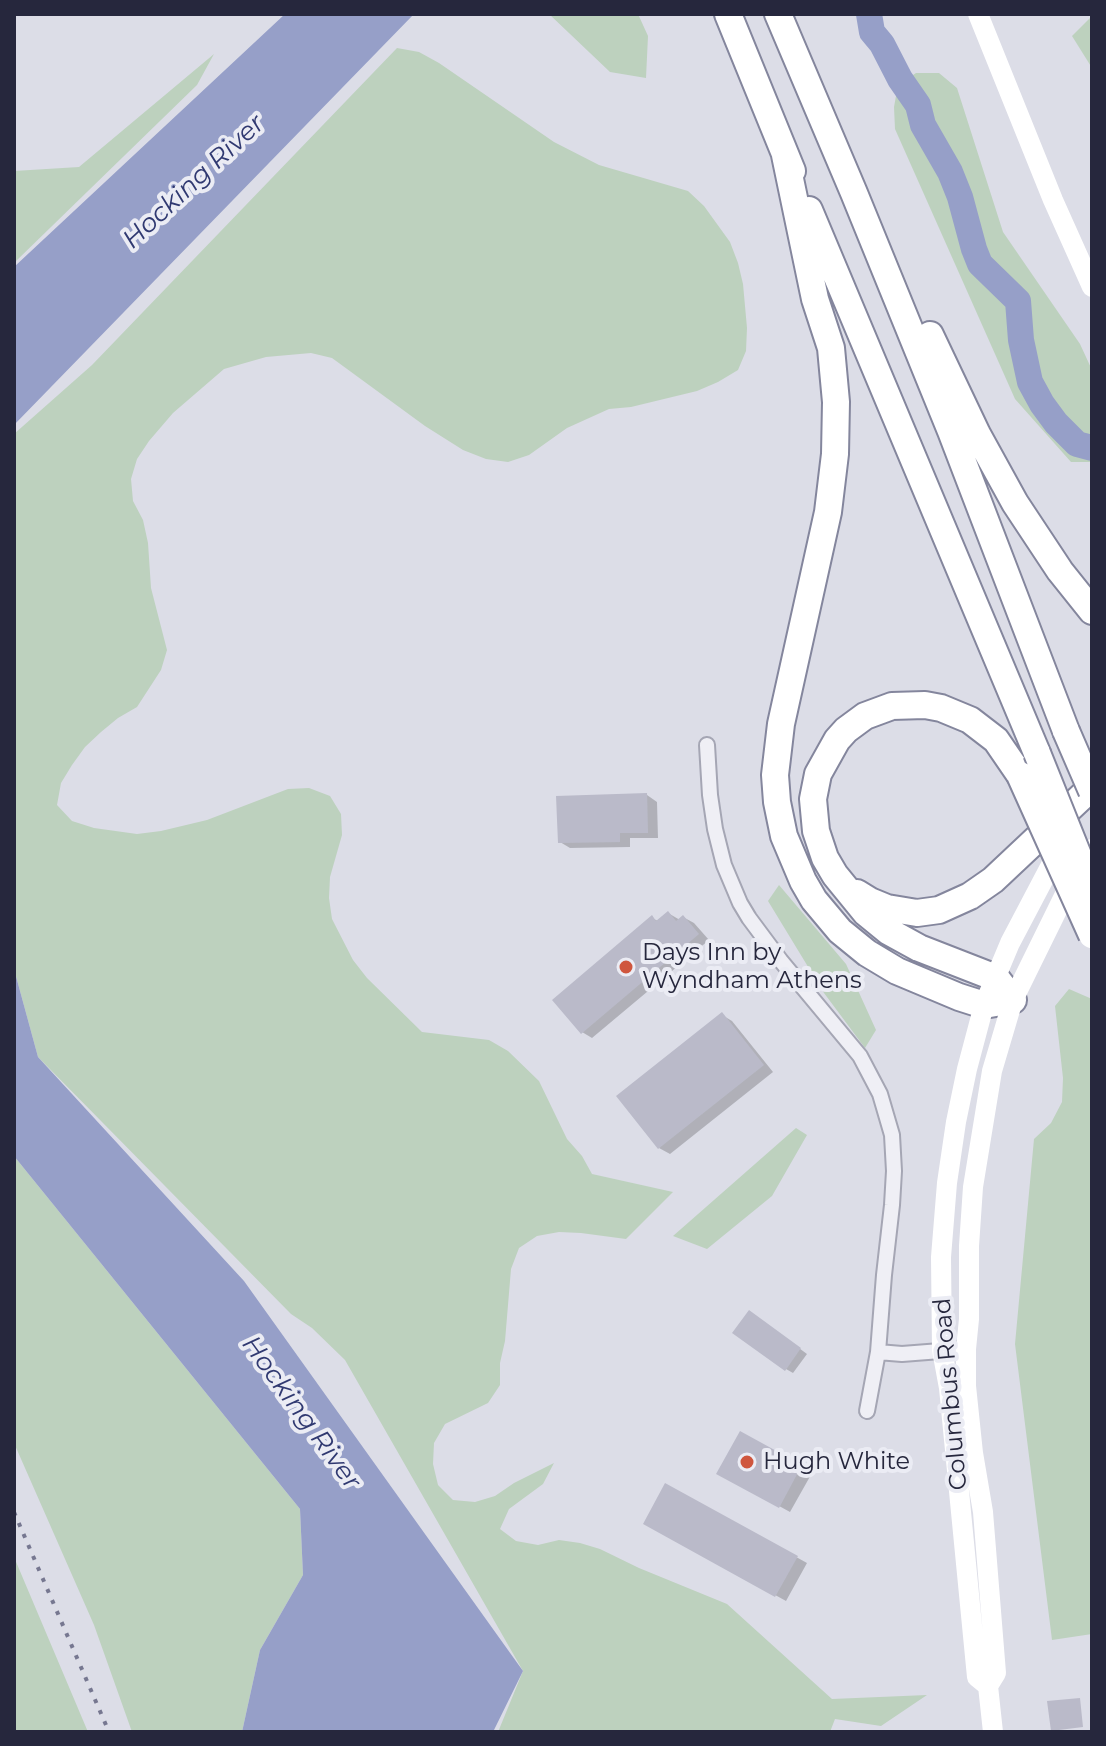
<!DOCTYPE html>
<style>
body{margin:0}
#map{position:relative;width:1106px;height:1746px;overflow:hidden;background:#dcdde7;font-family:Montserrat,sans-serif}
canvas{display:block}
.frame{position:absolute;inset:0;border:16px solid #26273d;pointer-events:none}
</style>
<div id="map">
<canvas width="1106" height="1746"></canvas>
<div class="frame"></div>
</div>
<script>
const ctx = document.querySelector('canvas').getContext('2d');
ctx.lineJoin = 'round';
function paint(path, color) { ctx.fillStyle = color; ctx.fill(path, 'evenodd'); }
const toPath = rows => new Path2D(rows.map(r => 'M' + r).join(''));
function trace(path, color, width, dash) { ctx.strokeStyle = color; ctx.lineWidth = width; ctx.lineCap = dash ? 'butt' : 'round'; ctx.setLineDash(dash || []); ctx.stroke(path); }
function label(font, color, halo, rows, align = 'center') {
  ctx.font = font + ' Montserrat,sans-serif'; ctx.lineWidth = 8; ctx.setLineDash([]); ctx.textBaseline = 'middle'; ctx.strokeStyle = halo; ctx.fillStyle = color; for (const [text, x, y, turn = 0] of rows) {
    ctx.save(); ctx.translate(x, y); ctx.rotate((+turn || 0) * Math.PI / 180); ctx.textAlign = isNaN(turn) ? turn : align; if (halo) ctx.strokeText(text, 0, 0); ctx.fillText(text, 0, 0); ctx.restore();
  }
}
paint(toPath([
 [549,14,638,14,648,36,646,78,610,72],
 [1092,16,1092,68,1072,36],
 [397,48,419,52,439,63,554,142,599,165,688,191,704,206,730,242,738,263,743,284,747,328,746,351,738,370,718,382,697,391,631,407,609,409,567,428,529,455,508,462,486,459,463,450,425,426,332,358,311,353,266,357,224,369,173,413,149,441,137,459,131,479,133,501,143,520,148,543,151,588,167,650,161,670,137,707,118,718,101,732,85,747,72,765,61,783,57,805,72,821,94,828,137,834,161,831,207,820,288,789,309,788,330,796,341,814,342,835,330,877,329,898,332,919,353,960,367,978,422,1032,489,1040,508,1051,539,1081,567,1139,582,1156,592,1174,673,1192,626,1239,581,1233,559,1232,537,1236,519,1248,511,1269,505,1341,500,1363,500,1385,488,1403,445,1424,434,1443,433,1464,438,1485,453,1500,475,1502,495,1496,514,1483,554,1463,543,1484,509,1509,500,1529,516,1541,538,1545,559,1540,580,1543,600,1549,639,1568,727,1604,832,1699,927,1695,881,1726,835,1719,830,1732,498,1732,523,1671,345,1360,312,1328,291,1314,38,1057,14,969,14,434,92,365],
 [214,54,197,85,14,263,14,171,79,167],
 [916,73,939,73,957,88,1003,232,1080,344,1092,370,1092,462,1071,462,1015,399,895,129,894,107,898,85],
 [779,885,846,964,876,1030,865,1048,824,993,768,901],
 [1069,989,1092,999,1092,1634,1052,1640,1015,1344,1034,1139,1051,1123,1062,1102,1063,1078,1055,1006],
 [796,1128,807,1135,772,1196,707,1249,673,1236],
 [14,1156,300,1509,303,1575,260,1650,242,1732,132,1732,94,1625,14,1443],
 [14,1557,88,1732,14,1732]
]), '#bdd1be');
paint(toPath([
 [285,14,414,14,14,425,14,267],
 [14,969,38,1057,244,1281,523,1671,493,1732,242,1732,260,1650,303,1575,300,1509,14,1156]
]), '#969fc8');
paint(toPath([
 [647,795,657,802,658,838,630,838,630,847,570,848,560,842],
 [668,913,680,920,683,917,694,923,709,940,592,1038,582,1032,652,918,658,921],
 [722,1015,732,1021,773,1072,670,1154,659,1148],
 [757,1317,807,1354,793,1373,786,1369],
 [740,1434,812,1473,790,1512,719,1473],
 [666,1485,807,1563,786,1601,645,1523]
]), '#0003');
trace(toPath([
 [869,14,872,32,882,44,900,79,918,105,923,125,950,172,960,197,974,249,980,264,1018,301,1021,340,1030,382,1042,404,1056,423,1077,444,1092,448]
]), '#969fc8', 26);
paint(toPath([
 [647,793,648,833,620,833,620,842,558,843,556,796],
 [668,911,676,921,683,915,699,934,581,1034,552,1000,652,915,656,921],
 [722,1012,764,1065,658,1149,616,1096],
 [749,1310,801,1348,785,1371,732,1333],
 [740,1431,802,1465,779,1508,716,1474],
 [665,1483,798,1556,775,1597,643,1524],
 [1080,1698,1083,1727,1051,1731,1047,1701]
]), '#babac9');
const minor = toPath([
 [707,745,710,795,715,829,724,865,740,903,749,918,781,961,860,1056,880,1094,892,1135,894,1171,892,1205,884,1275,878,1352,867,1411],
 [878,1352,902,1354,966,1349]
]);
const motorway = toPath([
 [728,14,792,171],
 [778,14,854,193,951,431,1066,731],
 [785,155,815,299,831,348,836,402,835,454,828,512,781,724,775,775,777,802,784,836,803,881,814,900,840,931,867,953,897,971,959,997,984,1005,1013,1000,996,978,919,948,888,931,866,913,835,875,825,858,816,831,813,799,818,774,837,740,846,730,865,716,892,706,925,705,941,708,970,720,996,740,1020,775],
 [809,210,1037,753],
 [930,335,977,434,1015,503,1060,571,1092,611],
 [857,893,870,901,887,908,917,913,939,910,970,896,993,880,1092,787]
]);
trace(minor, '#a5a6b4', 18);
trace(motorway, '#84869d', 30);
trace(minor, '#efeff5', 14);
trace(toPath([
 [978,14,1053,200,1092,287],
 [988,1686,977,1677,949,1388,942,1350,941,1257,947,1183,956,1122,967,1069,984,1005,1010,943,1061,846],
 [993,1732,988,1686,996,1673,983,1512,973,1453,966,1386,966,1349,969,1319,969,1246,973,1187,992,1071,1013,1000,1070,884,1092,849]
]), '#fff', 20);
trace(motorway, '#fff', 26);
trace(toPath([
 [14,1512,109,1732]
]), '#767790', 4, [4, 8]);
const motorwayBridge = toPath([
 [1066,731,1092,791],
 [1037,753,1092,890],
 [1020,775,1092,935]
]);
trace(motorwayBridge, '#84869d', 30, []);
trace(motorwayBridge, '#fff', 26);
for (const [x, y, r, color] of [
 [626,967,8,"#cf563e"],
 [747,1462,8,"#cf563e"]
]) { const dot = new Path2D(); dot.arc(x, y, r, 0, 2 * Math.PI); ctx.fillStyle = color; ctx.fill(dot); trace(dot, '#ebecf4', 3); }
label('24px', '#26273d', '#ebecf4', [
 ["Days Inn by",642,953],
 ["Wyndham Athens",642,981],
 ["Hugh White",763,1462]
], 'left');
label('24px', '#26273d', '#ebecf4', [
 ["Columbus Road",951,1394,-95]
]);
label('italic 26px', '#303971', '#ebecf4', [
 ["Hocking River",194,182,-43],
 ["Hocking River",301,1413,54]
]);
</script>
